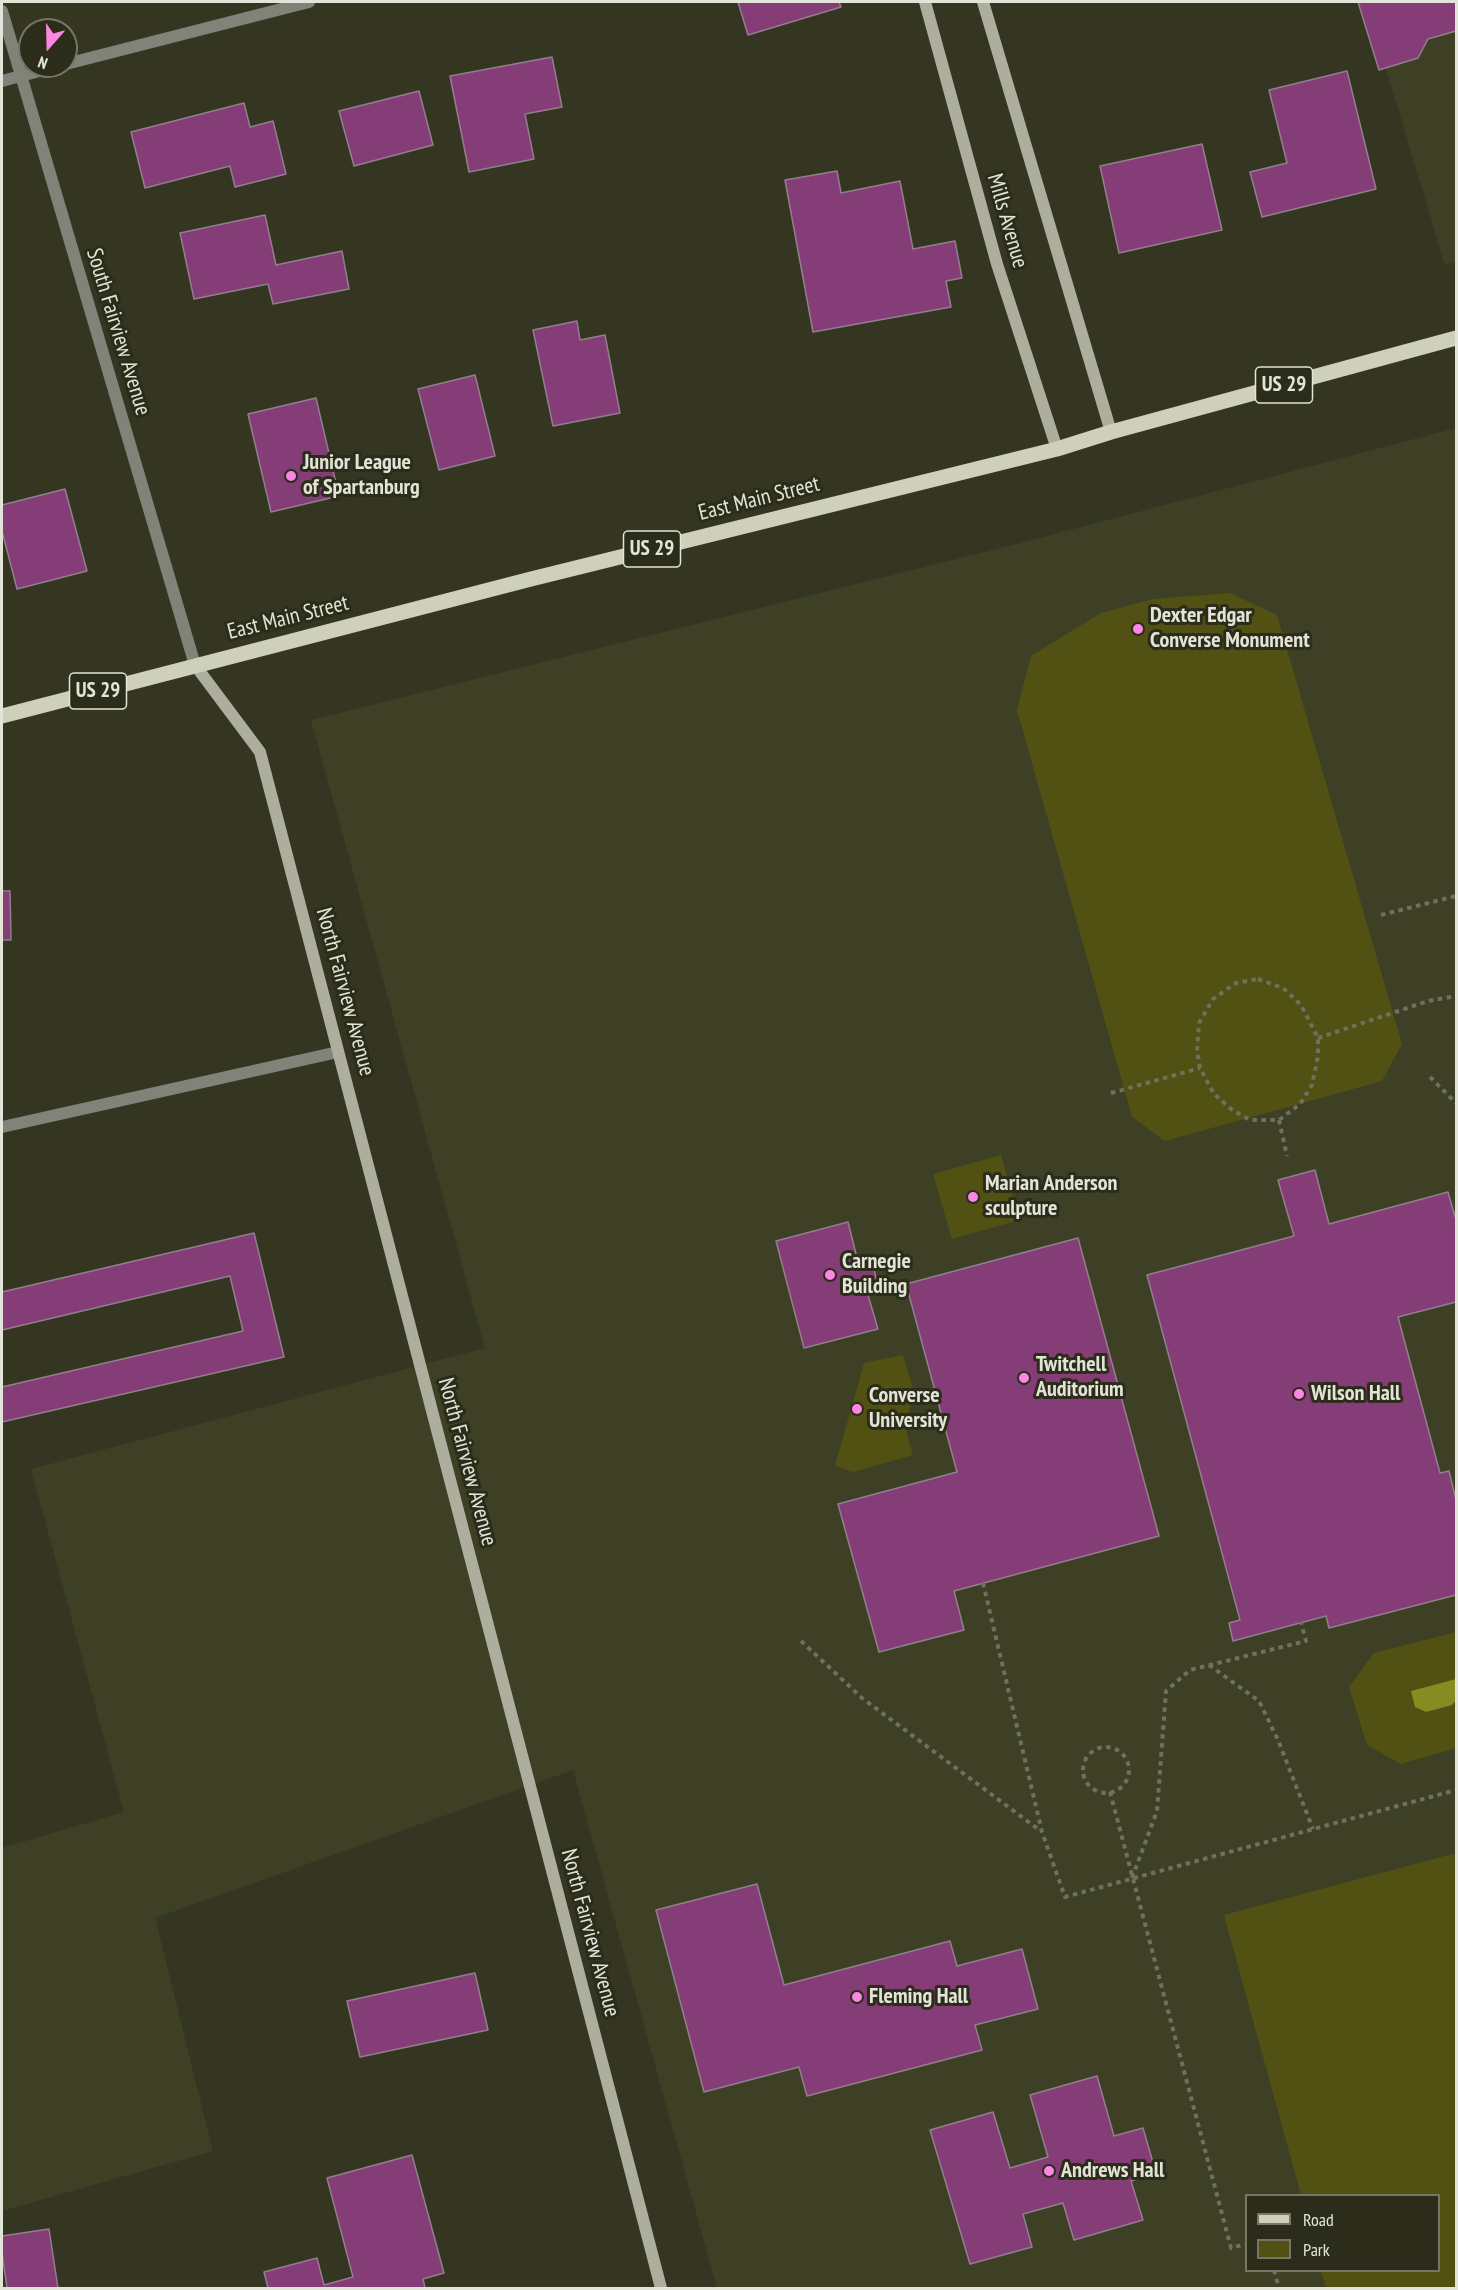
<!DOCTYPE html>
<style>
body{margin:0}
#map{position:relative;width:1458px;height:2290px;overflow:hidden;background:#353622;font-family:"PT Sans Narrow",sans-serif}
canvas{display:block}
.frame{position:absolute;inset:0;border:3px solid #e3e4d8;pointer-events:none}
.legend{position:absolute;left:1245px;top:2194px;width:195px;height:78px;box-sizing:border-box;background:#2b2c19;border:2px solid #757665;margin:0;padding:8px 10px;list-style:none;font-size:18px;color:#e3e4d8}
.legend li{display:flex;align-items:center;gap:12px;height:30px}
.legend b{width:30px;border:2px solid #757665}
.north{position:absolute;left:18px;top:18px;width:60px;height:60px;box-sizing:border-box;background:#2b2c19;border:2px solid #757665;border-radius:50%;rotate:200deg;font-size:16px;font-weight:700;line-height:24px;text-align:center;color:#e3e4d8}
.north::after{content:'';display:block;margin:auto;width:21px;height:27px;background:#fc86e3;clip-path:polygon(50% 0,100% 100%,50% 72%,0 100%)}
</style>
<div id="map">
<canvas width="1458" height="2290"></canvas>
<div class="frame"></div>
<ul class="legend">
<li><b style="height:8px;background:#ced0bb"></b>Road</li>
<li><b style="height:16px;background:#505112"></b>Park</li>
</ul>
<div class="north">N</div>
</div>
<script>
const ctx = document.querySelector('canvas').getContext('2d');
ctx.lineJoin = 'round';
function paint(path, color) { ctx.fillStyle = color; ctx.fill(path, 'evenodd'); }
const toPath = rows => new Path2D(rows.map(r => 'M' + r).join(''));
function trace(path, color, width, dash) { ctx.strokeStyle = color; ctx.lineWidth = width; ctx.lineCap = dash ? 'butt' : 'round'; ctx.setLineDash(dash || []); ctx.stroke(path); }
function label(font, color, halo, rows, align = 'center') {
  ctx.font = font + ' "PT Sans Narrow",sans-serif'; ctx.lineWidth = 6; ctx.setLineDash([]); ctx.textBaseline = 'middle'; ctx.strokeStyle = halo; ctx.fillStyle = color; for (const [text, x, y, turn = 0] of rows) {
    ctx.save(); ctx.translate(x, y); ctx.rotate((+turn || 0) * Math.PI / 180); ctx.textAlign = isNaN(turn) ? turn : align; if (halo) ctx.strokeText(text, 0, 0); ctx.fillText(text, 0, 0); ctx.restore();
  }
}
paint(toPath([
 [1366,2,1456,2,1456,262,1445,265],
 [1456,428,1456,2288,717,2288,573,1770,155,1918,213,2151,2,2211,2,1848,124,1812,31,1469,485,1348,311,720,1009,546],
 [1246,2196,1438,2196,1438,2270,1246,2270]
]), '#3e4025');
paint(toPath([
 [1230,593,1277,615,1402,1044,1382,1081,1165,1141,1132,1117,1017,710,1031,656,1101,613,1153,599],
 [1001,1155,1020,1220,952,1239,933,1174],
 [903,1355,913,1389,906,1430,913,1455,853,1472,835,1466,864,1363],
 [1456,1632,1456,1748,1401,1764,1367,1745,1349,1687,1374,1653],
 [1456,1853,1456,2288,1326,2288,1321,2271,1438,2270,1438,2196,1301,2195,1224,1915]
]), '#505112');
paint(toPath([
 [1456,1679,1456,1700,1452,1705,1426,1712,1415,1707,1411,1691]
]), '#888b22');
const building = toPath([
 [738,2,839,2,841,7,748,35,738,2],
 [1358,2,1456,2,1456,31,1428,39,1418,58,1379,70,1358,2],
 [552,57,562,107,525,114,534,159,469,172,450,76,552,57],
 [1347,71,1376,189,1262,217,1250,172,1287,163,1269,90,1347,71],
 [419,91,433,145,354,166,339,111,419,91],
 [244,103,250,127,273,121,286,174,235,187,230,166,145,188,131,132,244,103],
 [1202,144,1222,230,1119,253,1100,166,1202,144],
 [837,171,841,193,900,181,913,249,955,241,962,278,946,281,951,307,813,332,785,180,837,171],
 [265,215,276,265,342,251,349,289,273,304,268,284,194,299,180,233,265,215],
 [577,321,580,340,605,335,620,413,553,426,533,330,577,321],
 [475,375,495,456,439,470,418,389,475,375],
 [316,398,339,496,271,512,248,414,316,398],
 [65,489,87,571,17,589,2,531,2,505,65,489],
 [2,891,10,891,11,940,2,940,2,891],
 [1315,1170,1329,1224,1448,1192,1456,1220,1456,1302,1398,1317,1440,1473,1449,1471,1456,1500,1456,1595,1329,1628,1326,1616,1233,1641,1229,1623,1240,1620,1147,1275,1294,1236,1278,1180,1315,1170],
 [848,1222,857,1258,870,1255,880,1292,868,1295,878,1329,804,1348,776,1241,848,1222],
 [254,1233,284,1357,2,1422,2,1387,243,1331,230,1276,2,1330,2,1292,254,1233],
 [1078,1238,1159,1536,954,1591,964,1630,879,1652,838,1504,957,1472,906,1284,1078,1238],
 [757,1884,784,1985,950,1941,957,1966,1022,1949,1038,2009,975,2025,982,2050,807,2096,799,2067,704,2092,656,1910,757,1884],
 [475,1973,488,2030,360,2057,347,2001,475,1973],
 [1097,2076,1114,2136,1143,2128,1156,2173,1131,2181,1143,2220,1074,2240,1063,2203,1023,2214,1032,2247,970,2264,930,2130,993,2112,1010,2168,1048,2157,1030,2095,1097,2076],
 [412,2155,444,2273,423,2279,425,2288,268,2288,264,2272,317,2258,324,2285,353,2277,327,2178,412,2155],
 [49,2229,58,2288,7,2288,2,2253,2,2236,49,2229]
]);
paint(building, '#843d76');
trace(building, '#937e8d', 1.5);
trace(toPath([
 [1381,915,1456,896],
 [1258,979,1283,988,1301,1005,1318,1038,1318,1056,1312,1085,1300,1104,1279,1120,1250,1120,1231,1109,1214,1094,1200,1068,1197,1051,1199,1023,1213,999,1236,983,1258,979],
 [1318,1038,1428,1001,1456,996],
 [1430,1077,1456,1103],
 [1111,1093,1200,1068],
 [1279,1120,1287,1156],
 [983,1583,1042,1832,1065,1897,1456,1790],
 [801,1641,862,1698,1042,1832],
 [1209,1665,1259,1701,1278,1740,1313,1829],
 '1083 1770a23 23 0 1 1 46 0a23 23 0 1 1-46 0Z',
 [1110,1792,1231,2248,1246,2244],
 [1132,1878,1157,1811,1166,1691,1190,1670,1306,1641,1301,1622],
 [1274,2270,1279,2288]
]), '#6f705e', 4, [4.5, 4.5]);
trace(toPath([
 [2,1127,338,1052]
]), '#818278', 12);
trace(toPath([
 [2,11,195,665],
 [66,64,309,2],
 [2,81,58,66]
]), '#818278', 12);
trace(toPath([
 [925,2,997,264,1057,449],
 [983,2,1111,432],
 [195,665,260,752,661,2288]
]), '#adae9e', 12);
trace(toPath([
 [2,716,531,579,1057,449,1111,432,1456,338]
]), '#ced0bb', 15);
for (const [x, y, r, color] of [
 [291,476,6,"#fc86e3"],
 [1138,629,6,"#fc86e3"],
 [973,1197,6,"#fc86e3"],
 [830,1275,6,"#fc86e3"],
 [1024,1378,6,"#fc86e3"],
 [1299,1394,6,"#fc86e3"],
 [857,1409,6,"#fc86e3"],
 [857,1997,6,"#fc86e3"],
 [1049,2171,6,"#fc86e3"]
]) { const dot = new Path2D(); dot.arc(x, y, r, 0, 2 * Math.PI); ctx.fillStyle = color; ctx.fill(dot); trace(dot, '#2b2c19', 2); }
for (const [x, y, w] of [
 [1284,385,57],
 [652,549,57],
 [98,691,57]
]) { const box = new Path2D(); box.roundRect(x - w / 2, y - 18, w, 36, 4.5); ctx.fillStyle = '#2b2c19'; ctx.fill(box); trace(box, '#e3e4d8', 1.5); }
label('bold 21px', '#e3e4d8', null, [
 ["US 29",1284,385],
 ["US 29",652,549],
 ["US 29",98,691]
]);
label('22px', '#e3e4d8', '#2b2c19', [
 ["Mills Avenue",1007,221,74],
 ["South Fairview Avenue",118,332,73],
 ["East Main Street",759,499,-14],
 ["East Main Street",288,618,-14],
 ["North Fairview Avenue",345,992,75],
 ["North Fairview Avenue",467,1462,75],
 ["North Fairview Avenue",590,1933,75]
]);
label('bold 22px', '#e3e4d8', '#2b2c19', [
 ["Junior League",303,463],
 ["of Spartanburg",303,488],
 ["Dexter Edgar",1150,616],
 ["Converse Monument",1150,641],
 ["Marian Anderson",985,1184],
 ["sculpture",985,1209],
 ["Carnegie",842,1262],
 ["Building",842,1287],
 ["Twitchell",1036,1365],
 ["Auditorium",1036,1390],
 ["Wilson Hall",1311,1394],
 ["Converse",869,1396],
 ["University",869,1421],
 ["Fleming Hall",869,1997],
 ["Andrews Hall",1061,2171]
], 'left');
</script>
